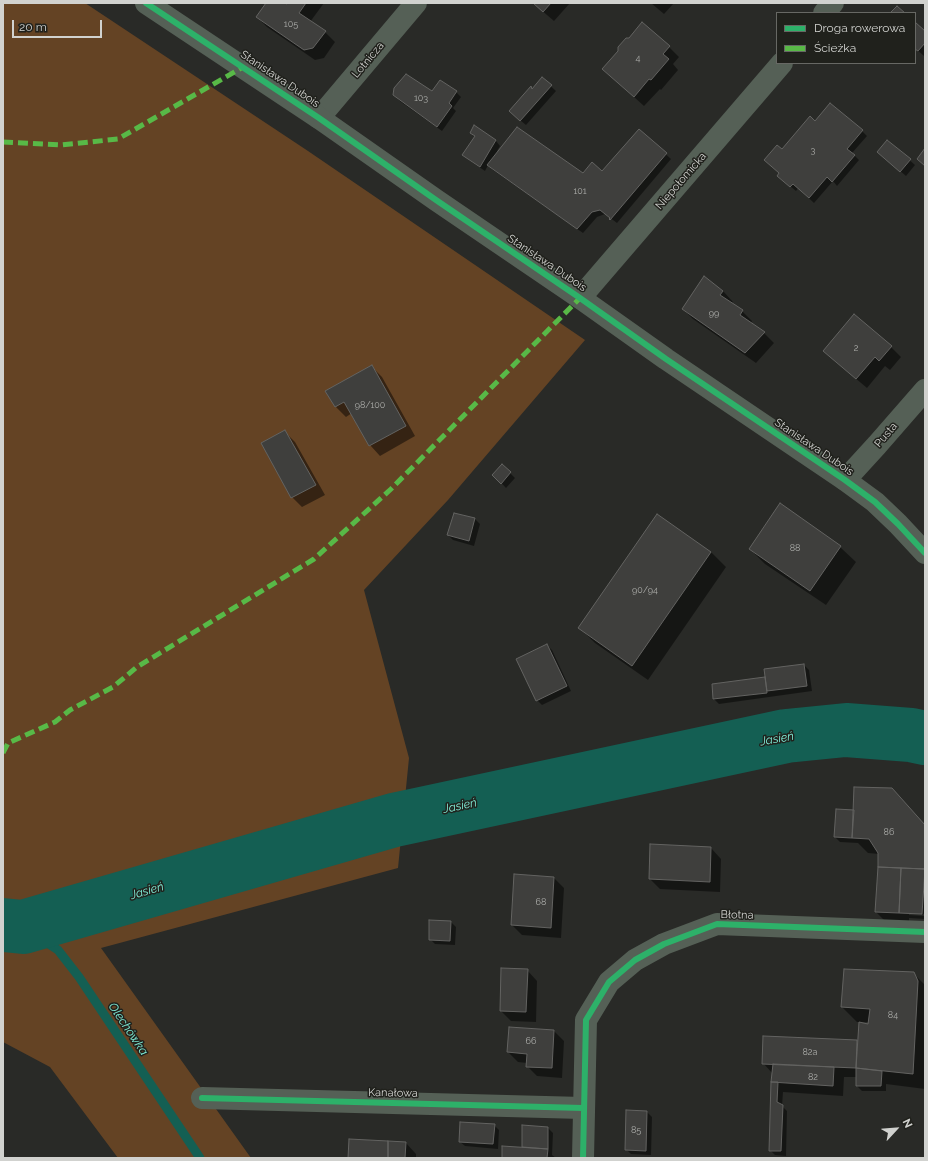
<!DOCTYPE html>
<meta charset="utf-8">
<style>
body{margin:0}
#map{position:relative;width:928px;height:1161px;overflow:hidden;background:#292a27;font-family:Raleway,sans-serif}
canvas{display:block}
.frame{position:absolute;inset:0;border:4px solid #d1d2cf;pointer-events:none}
.legend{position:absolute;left:776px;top:12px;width:140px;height:52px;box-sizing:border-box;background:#20211c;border:1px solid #676864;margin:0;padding:5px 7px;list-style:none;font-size:12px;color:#d1d2cf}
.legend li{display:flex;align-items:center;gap:8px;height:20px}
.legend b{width:20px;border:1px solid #676864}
.north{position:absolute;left:876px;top:1109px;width:40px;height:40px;-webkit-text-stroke:3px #20211c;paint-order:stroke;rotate:64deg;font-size:11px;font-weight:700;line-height:16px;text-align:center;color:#d1d2cf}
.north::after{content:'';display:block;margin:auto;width:14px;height:18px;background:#d1d2cf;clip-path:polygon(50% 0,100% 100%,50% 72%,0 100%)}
.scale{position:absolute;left:12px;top:20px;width:90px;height:18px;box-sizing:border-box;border:2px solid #d1d2cf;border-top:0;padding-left:5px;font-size:12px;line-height:14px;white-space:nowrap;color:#d1d2cf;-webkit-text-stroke:3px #20211c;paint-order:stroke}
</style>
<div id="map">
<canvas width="928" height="1161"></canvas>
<div class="frame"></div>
<ul class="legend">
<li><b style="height:5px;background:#2db169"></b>Droga rowerowa</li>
<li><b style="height:5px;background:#58b947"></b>Ścieżka</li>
</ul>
<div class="north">N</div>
<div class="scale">20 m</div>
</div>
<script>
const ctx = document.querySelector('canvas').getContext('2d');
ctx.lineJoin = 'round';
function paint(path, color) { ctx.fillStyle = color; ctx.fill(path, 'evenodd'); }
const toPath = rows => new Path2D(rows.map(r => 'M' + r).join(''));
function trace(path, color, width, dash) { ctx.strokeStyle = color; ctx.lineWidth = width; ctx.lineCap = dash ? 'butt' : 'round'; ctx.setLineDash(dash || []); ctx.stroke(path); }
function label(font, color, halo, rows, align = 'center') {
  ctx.font = font + ' Raleway,sans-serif'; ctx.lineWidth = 3; ctx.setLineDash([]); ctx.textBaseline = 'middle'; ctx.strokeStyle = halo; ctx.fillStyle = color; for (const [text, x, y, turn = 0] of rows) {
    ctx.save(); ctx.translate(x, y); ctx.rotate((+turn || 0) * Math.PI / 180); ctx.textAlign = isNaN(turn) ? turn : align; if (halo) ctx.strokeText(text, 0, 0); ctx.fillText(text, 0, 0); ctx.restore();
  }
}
paint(toPath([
 [3,3,85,3,308,151,585,340,448,500,364,590,409,758,398,868,101,948,251,1158,118,1158,50,1067,3,1042]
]), '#644324');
paint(toPath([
 [267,3,284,3,288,6,290,3,324,3,310,22,325,32,335,42,324,58,315,60,267,27,257,17],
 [533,3,570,3,554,21],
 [651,3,674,3,664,14],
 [915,23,925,32,925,54,924,56,915,48],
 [629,39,669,47,679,57,673,64,678,70,661,90,660,89,644,106,603,69],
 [543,79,556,91,526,125,515,116,533,90],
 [440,81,456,92,461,97,453,108,456,111,442,131,401,102,394,95,432,93],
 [815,122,862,131,867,136,852,153,859,160,837,186,833,181,814,203,798,188,796,191,778,176,780,174,782,150],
 [474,127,496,141,500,146,497,151,498,152,583,174,602,173,639,130,671,159,617,223,605,214,597,217,583,233,493,170,488,165,485,171,469,160,464,155,475,137,471,133],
 [888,141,915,165,906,176,884,157],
 [723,291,733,302,731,304,742,311,752,321,751,324,764,333,774,343,756,363,693,319,683,309],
 [854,316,891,347,901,357,890,370,885,366,867,388,835,361],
 [371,366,382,377,415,436,380,456,370,445,352,413,346,417,336,407],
 [285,432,295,442,325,495,302,507,292,497],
 [510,473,515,478,506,488,494,475],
 [780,505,840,547,856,562,826,605,765,564,750,549],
 [455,514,475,519,480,524,474,546,453,540,448,535],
 [711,552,726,567,648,680,595,643,580,628],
 [547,645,552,650,571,691,542,705,537,700],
 [804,665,809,670,812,691,719,704,714,699,713,684,766,678],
 [925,825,925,914,909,913,909,915,925,916,925,919,909,918,909,923,886,922,876,912,879,854,868,853,858,843,840,842,835,837],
 [651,845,711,848,721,859,720,892,660,889,650,879],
 [515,875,554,878,564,888,561,938,522,935,512,925],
 [451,922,456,927,455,945,435,944,430,939],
 [527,970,537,981,536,1022,511,1021,501,1011],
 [913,973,925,985,925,1089,886,1084,886,1091,862,1091,857,1086,857,1077,844,1077,843,1096,783,1092,782,1106,787,1111,786,1156,775,1155,770,1150,773,1074,763,1063,764,1037,857,1041,859,1043,869,1025,869,1022,857,1022,842,1007],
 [554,1031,564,1041,562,1078,537,1076,527,1066,527,1063,518,1062,508,1052],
 [627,1111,647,1112,652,1117,651,1155,631,1154,626,1149],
 [494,1125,499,1130,498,1149,465,1146,460,1142],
 [523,1126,548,1128,553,1133,552,1155,556,1158,503,1158,525,1148,523,1147],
 [406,1143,416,1154,416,1158,349,1158]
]), '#0007');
trace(toPath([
 [23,927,58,950,79,977,200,1158]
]), '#145f53', 9);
trace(toPath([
 [3,925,23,927,394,820,786,736,846,730,911,735,925,738]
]), '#145f53', 54);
const building = toPath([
 [266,3,285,3,287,4,288,3,306,3,299,13,326,31,313,48,304,50,256,17,266,3],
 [533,3,551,3,543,12,533,3],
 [897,6,905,13,890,13,897,6],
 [642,22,670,46,663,54,669,59,651,80,649,79,634,97,602,69,618,51,618,47,626,38,629,38,642,22],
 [915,22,925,31,925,43,918,51,915,49,915,22],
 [406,74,432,91,440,80,457,91,449,103,452,106,437,127,393,95,394,88,406,74],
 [542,77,552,85,520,121,509,111,531,86,532,89,542,77],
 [830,103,863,130,847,149,855,155,832,182,827,177,809,198,793,184,790,187,777,176,779,173,764,160,777,145,782,149,810,116,815,121,830,103],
 [474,125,496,140,480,167,462,155,475,136,470,133,474,125],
 [517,127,583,173,592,162,602,171,639,129,667,153,610,220,609,219,610,218,600,210,592,212,577,229,487,165,517,127],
 [887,140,911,159,900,172,877,152,887,140],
 [925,148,925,166,917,159,925,148],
 [704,276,723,291,720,295,743,310,740,315,765,332,745,353,682,309,704,276],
 [854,314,892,346,879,361,875,357,856,379,823,351,854,314],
 [372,365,406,426,369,446,344,402,335,407,325,391,372,365],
 [285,430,316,485,291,498,261,443,285,430],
 [502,464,511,472,501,484,492,475,502,464],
 [780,503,841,546,810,591,749,549,780,503],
 [454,513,475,518,469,541,447,535,454,513],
 [657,514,711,552,632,666,578,628,657,514],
 [547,644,567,686,536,701,516,659,547,644],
 [804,664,807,686,767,691,764,669,804,664],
 [765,677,767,693,713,699,712,684,765,677],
 [854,787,892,788,925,825,925,869,878,867,878,853,869,839,852,838,854,787],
 [836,809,854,810,852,838,834,837,836,809],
 [650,844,711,847,710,882,649,879,650,844],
 [878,867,901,868,899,913,875,912,878,867],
 [901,868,925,869,922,914,899,913,901,868],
 [514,874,554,877,551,928,511,925,514,874],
 [429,920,451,921,450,941,429,940,429,920],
 [501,968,528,969,526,1012,500,1011,501,968],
 [844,969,914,972,918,981,913,1074,856,1068,859,1022,868,1024,870,1009,841,1007,844,969],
 [509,1027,554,1030,552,1068,526,1067,527,1054,507,1052,509,1027],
 [763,1036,857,1040,856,1068,762,1064,763,1036],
 [773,1064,834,1067,833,1086,771,1082,773,1064],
 [856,1068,882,1071,881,1086,856,1086,856,1068],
 [771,1082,778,1082,777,1102,783,1105,781,1151,769,1151,771,1082],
 [626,1110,647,1111,646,1151,625,1150,626,1110],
 [460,1122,495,1124,493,1144,459,1142,460,1122],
 [522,1125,548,1127,548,1149,522,1147,522,1125],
 [349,1139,388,1141,388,1158,348,1158,349,1139],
 [388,1141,406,1142,405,1158,388,1158,388,1141],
 [502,1146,548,1149,547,1158,502,1158,502,1146]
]);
paint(building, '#3f3f3d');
trace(building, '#636361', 1);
trace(toPath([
 [824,13,833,3],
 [319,118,416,3],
 [580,298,782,63],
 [845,480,877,445,925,390],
 [202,1098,583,1108],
 [583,1158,586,1020,609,982,635,960,664,944,717,924,925,932]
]), '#556056', 22);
trace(toPath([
 [146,3,319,118,436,200,580,298,666,359,845,480,875,502,898,524,925,553]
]), '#556056', 22);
trace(toPath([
 [3,142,61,145,118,139,243,67],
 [3,753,8,743,55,722,70,710,113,687,137,667,314,559,391,489,580,298]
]), '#58b947', 5, [10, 5]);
trace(toPath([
 [146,3,319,118,436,200,580,298,666,359,845,480,875,502,898,524,925,553],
 [202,1098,583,1108],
 [583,1158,586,1020,609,982,635,960,664,944,717,924,925,932]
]), '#2db169', 6);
label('9px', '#acadaa', null, [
 ["105",291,24],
 ["4",638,58],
 ["103",421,98],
 ["3",813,150],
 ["101",580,191],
 ["99",714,313],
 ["2",856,348],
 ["98/100",370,405],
 ["88",795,548],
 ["90/94",645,590],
 ["86",889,832],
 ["68",541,902],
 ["84",893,1015],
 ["66",531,1041],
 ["82a",810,1052],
 ["82",813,1077],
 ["85",636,1130]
]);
label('11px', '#d1d2cf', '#20211c', [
 ["Lotnicza",368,60,-50],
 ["Stanisława Dubois",280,79,34],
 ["Niepołomicka",681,181,-49],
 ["Stanisława Dubois",547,263,34],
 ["Pusta",886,435,-49],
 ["Stanisława Dubois",814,447,34],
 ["Błotna",737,915,1],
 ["Kanałowa",393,1093,1]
]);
label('italic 12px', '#80eed8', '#20211c', [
 ["Jasień",777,739,-10],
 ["Jasień",460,806,-12],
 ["Jasień",147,891,-16],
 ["Olechówka",128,1029,56]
]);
</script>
